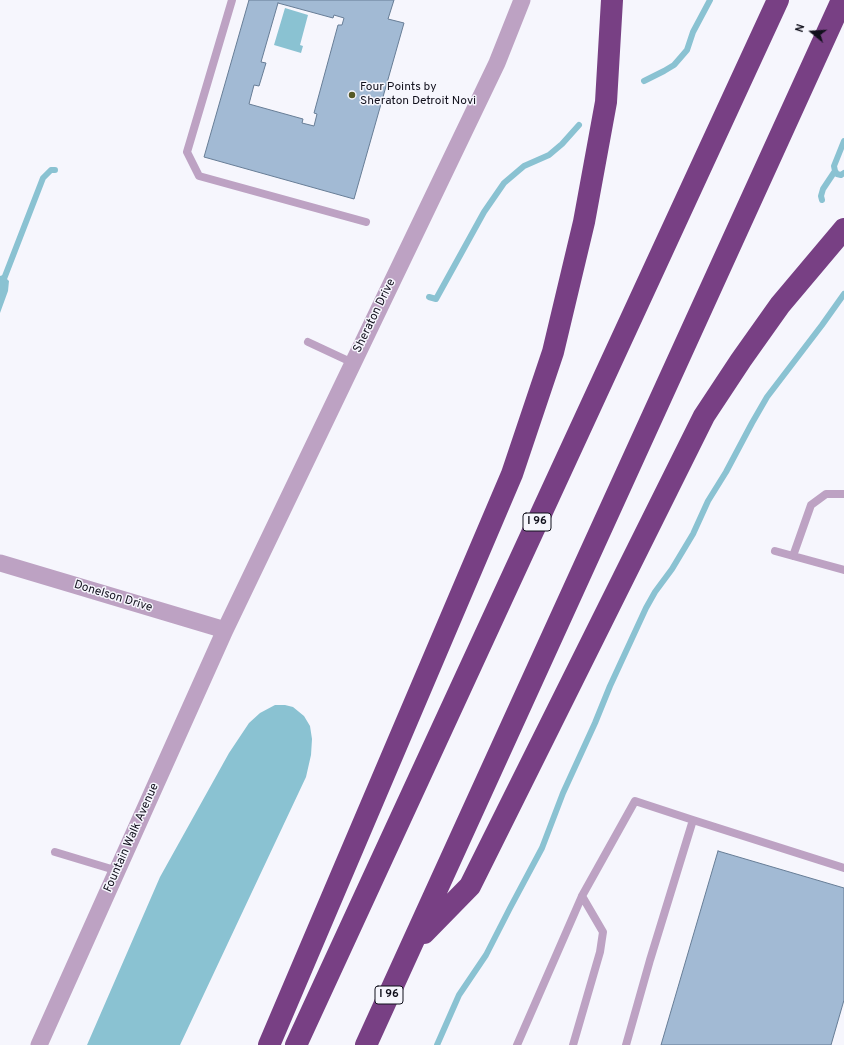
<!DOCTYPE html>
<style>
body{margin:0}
#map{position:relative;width:844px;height:1045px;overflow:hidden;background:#f6f6fd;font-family:Overpass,sans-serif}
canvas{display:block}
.north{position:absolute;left:792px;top:12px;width:40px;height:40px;-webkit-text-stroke:3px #f6f6fd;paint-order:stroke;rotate:288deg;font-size:11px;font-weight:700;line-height:16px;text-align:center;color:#11101c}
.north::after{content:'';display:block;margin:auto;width:14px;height:18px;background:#11101c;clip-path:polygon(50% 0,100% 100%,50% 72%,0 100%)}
</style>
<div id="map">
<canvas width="844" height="1045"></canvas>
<div class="north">N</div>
</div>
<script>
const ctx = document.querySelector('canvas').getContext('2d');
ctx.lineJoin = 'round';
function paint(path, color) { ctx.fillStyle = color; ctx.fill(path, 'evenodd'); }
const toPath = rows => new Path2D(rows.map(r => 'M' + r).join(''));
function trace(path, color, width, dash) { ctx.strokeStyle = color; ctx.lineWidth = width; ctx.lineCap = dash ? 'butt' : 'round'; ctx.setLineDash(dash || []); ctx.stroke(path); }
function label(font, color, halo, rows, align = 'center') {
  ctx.font = font + ' Overpass,sans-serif'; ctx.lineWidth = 3; ctx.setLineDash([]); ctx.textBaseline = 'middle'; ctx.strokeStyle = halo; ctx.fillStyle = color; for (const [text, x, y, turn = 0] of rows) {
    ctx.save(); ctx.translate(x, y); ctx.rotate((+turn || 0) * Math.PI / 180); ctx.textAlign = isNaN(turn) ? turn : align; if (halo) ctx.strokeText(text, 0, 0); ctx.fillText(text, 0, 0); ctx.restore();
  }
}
paint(toPath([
 [285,8,308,15,300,45,303,46,301,53,274,45],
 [3,275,9,281,8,291,0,313,0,276],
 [275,705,285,705,293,707,304,716,310,726,312,739,311,755,306,777,180,1045,87,1045,160,877,229,753,249,723,260,713]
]), '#8ac2d2');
trace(toPath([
 [644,81,664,71,674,65,681,57,687,50,693,32,710,0],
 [835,171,837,174,841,175,844,173],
 [822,200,821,196,823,189,835,171,834,166,844,141],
 [0,293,2,284,43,178,51,170,55,170],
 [429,297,436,299,484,212,504,183,524,166,549,155,562,144,579,125],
 [437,1045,459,995,486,955,510,908,542,848,563,793,595,723,610,686,646,608,655,592,672,569,693,534,708,501,726,472,752,423,767,397,822,325,844,294]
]), '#8ac2d2', 6);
const building = toPath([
 [249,0,394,0,388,19,404,23,354,199,204,157,249,0],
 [278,3,333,18,334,15,344,18,342,25,338,25,314,113,317,114,314,126,302,123,303,119,249,104,254,85,259,86,266,63,261,62,278,3],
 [718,851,844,888,844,1000,831,1045,661,1045,718,851]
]);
paint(building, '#a2bad4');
trace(building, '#677d96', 1);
trace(toPath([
 [232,0,187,152,199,176,366,222],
 [308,342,353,363],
 [775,551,844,570],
 [793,556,811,505,826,494,844,494],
 [55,852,118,871],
 [517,1045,582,896,635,801,693,820,844,868],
 [573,1045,600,952,603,932,582,896],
 [626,1045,650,960,693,820]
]), '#bda2c3', 8);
trace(toPath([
 [0,563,225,630],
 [39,1045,225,630,497,63,522,0]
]), '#bda2c3', 17);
trace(toPath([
 [424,933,470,886,704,416,741,360,780,305,844,229],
 [269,1045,512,474,553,352,584,222,606,102,612,0],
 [296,1045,778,0],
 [366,1045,842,0]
]), '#784084', 22);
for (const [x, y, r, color] of [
 [352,95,4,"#565a28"]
]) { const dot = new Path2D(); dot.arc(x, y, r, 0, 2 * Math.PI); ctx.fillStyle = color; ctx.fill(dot); trace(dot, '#f6f6fd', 1.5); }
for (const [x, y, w] of [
 [537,522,28],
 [389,995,28]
]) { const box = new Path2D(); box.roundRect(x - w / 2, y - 9, w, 18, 3); ctx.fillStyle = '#f6f6fd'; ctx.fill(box); trace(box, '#11101c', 1); }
label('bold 11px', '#11101c', null, [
 ["I 96",537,522],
 ["I 96",389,995]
]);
label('12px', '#11101c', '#f6f6fd', [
 ["Four Points by",360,88],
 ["Sheraton Detroit Novi",360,102]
], 'left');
label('12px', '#11101c', '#f6f6fd', [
 ["Sheraton Drive",375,316,-64],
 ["Donelson Drive",113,597,17],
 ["Fountain Walk Avenue",132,838,-66]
]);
</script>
